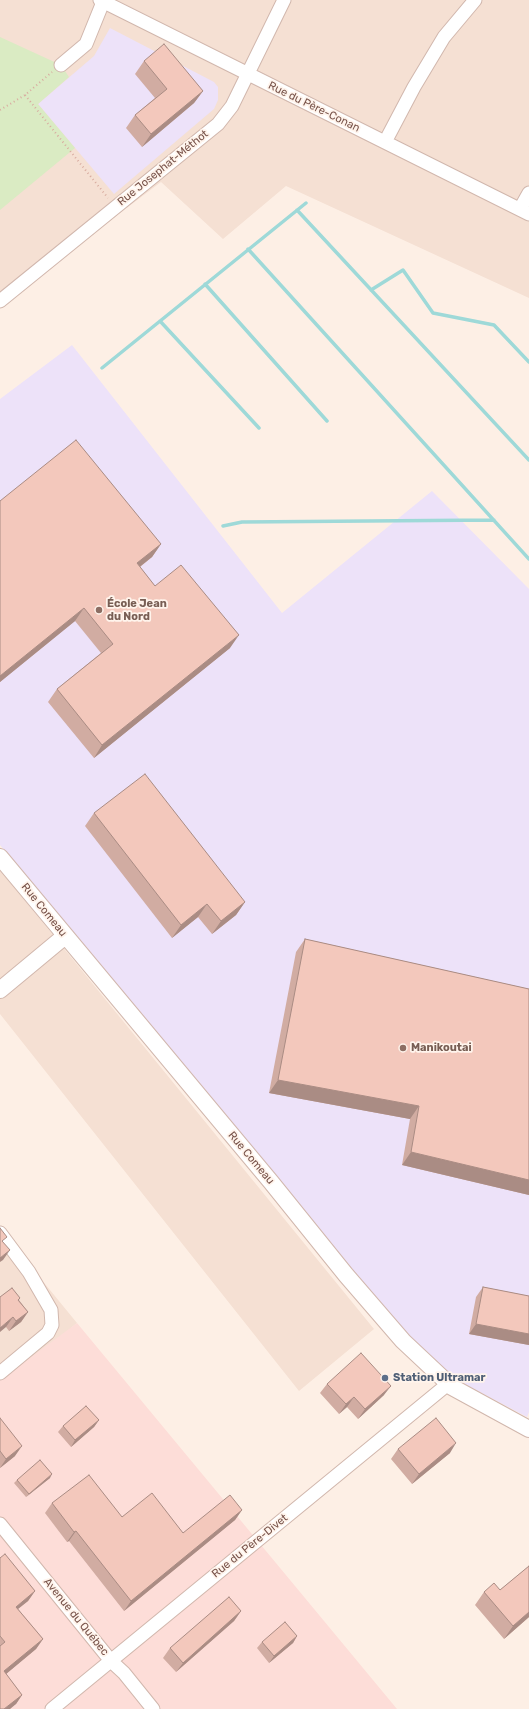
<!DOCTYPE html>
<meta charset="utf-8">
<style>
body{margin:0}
canvas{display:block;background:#fdefe5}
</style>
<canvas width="529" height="1709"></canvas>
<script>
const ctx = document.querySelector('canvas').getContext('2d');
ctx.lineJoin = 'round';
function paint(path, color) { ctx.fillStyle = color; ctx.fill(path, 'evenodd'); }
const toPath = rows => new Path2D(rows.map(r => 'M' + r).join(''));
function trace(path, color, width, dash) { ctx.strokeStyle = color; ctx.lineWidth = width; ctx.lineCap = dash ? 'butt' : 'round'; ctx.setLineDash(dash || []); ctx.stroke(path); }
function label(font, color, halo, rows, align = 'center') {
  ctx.font = font + ' Rubik,sans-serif'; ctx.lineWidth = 3.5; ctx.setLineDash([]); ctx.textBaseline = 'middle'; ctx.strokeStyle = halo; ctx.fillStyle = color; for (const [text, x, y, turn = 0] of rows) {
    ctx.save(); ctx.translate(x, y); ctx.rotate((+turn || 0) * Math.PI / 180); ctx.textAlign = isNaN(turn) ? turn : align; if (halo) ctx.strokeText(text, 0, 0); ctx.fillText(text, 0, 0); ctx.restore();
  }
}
paint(toPath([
 [0,0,529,0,529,298,286,186,223,239,161,182,0,304],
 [0,870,374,1329,299,1391,0,1014],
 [0,1229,77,1323,0,1387]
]), '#f5e0d3');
paint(toPath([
 [77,1323,397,1709,0,1709,0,1380]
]), '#fdddd8');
paint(toPath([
 [110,28,214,82,218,87,218,100,214,109,114,194,38,104,94,56],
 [72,345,282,613,432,491,529,589,529,1412,527,1417,455,1379,406,1335,0,845,0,399]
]), '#ede2f9');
paint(toPath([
 [0,37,61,65,69,77,38,104,75,148,0,210]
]), '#daebc3');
trace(toPath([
 [297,210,529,460],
 [248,249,529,559],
 [205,284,327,421],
 [371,290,403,270,433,313,494,325,529,362],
 [160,321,259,428],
 [102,368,306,203],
 [223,526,242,522,494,520]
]), '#9ed9d8', 3.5);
const minor = toPath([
 [100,0,529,214],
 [61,65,86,44,103,2],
 [385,142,414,87,444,37,475,0],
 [520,209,529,193],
 [0,301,218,124,232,106,284,0],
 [0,1233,29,1272,51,1310,52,1325,48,1333,0,1373],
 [0,1524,111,1661,124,1673,153,1709],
 [52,1709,448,1384]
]);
const tertiary = toPath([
 [0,857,271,1182,346,1275,403,1341,452,1387,529,1429],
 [0,990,65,936]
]);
trace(minor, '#d1b7ad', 15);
trace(tertiary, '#d1b7ad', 18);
trace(toPath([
 [25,95,108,198],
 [0,110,25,95,52,72]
]), '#d8ab9f', 2, [1, 3]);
trace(minor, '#fff', 13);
trace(tertiary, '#fff', 16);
paint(toPath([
 [144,61,203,91,194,103,142,147,126,128,135,115,155,98,135,74],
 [0,501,161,544,152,557,140,567,155,586,230,648,94,758,48,702,57,689,101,653,75,621,0,682],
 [94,813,245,902,236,915,212,934,198,917,172,938,85,826],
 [305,939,529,989,529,1195,402,1165,410,1119,269,1093,296,952],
 [483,1287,529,1296,529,1345,469,1334,476,1297],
 [0,1297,20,1298,19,1300,28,1312,21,1322,9,1331,6,1327],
 [327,1384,384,1395,358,1419,347,1407,339,1414,320,1393],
 [0,1418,15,1456,0,1468],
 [99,1420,94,1427,71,1447,58,1432,63,1426],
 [398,1449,450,1453,412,1484,391,1459],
 [50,1478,26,1497,14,1483,17,1480],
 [52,1503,122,1517,183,1533,242,1510,235,1520,124,1611,69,1541,67,1542,45,1513],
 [0,1558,35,1591,28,1601,18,1609,43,1639,36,1649,6,1674,22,1695,16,1704,0,1709],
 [529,1566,529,1617,504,1639,475,1605,484,1592,500,1590],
 [241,1611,234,1621,176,1672,163,1658,170,1648],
 [297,1636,293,1643,269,1663,257,1648,262,1642]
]), '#d1aca2');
paint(toPath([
 [203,91,194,103,142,147,151,134],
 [161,544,152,557,128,576,137,563],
 [84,608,75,621,0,682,0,676],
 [239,635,230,648,94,758,102,745],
 [245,902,236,915,212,934,221,921],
 [207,904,198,917,172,938,181,925],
 [278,1080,419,1106,410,1119,269,1093],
 [411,1152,529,1180,529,1195,402,1165],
 [10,1250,3,1260,0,1262,0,1258],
 [28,1312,21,1322,9,1331,16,1321],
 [13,1317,6,1327,0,1332,0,1328],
 [476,1324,529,1334,529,1345,469,1334],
 [391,1386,384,1395,358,1419,365,1409],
 [354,1397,347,1407,339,1414,346,1404],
 [99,1420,94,1427,71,1447,75,1440],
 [456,1443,450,1453,412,1484,419,1474],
 [22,1446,15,1456,0,1468,6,1459],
 [52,1474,50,1478,26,1497,29,1494],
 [242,1510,235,1520,124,1611,131,1601],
 [76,1531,69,1541,67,1542,74,1532],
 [35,1591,28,1601,9,1616,16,1607],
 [241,1611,234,1621,176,1672,183,1663],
 [529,1612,529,1617,504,1639,513,1626],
 [297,1636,293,1643,269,1663,274,1656],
 [43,1639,36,1649,0,1679,4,1671],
 [22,1695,16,1704,10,1709,4,1709]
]), '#aa8c84');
const building = toPath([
 [164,44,203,91,151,134,135,115,167,89,144,61,164,44],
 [76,440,161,544,137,563,155,586,181,565,239,635,102,745,57,689,113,644,84,608,0,676,0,501,76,440],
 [145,774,245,902,221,921,207,904,181,925,94,813,145,774],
 [305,939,529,989,529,1180,411,1152,419,1106,278,1080,305,939],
 [0,1228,7,1237,2,1241,10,1250,0,1258,0,1228],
 [483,1287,529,1296,529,1334,476,1324,483,1287],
 [12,1288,20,1298,18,1300,28,1312,16,1321,13,1317,0,1328,0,1297,12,1288],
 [361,1353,391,1386,365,1409,354,1397,346,1404,327,1384,361,1353],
 [86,1406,99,1420,75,1440,63,1426,86,1406],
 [0,1418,22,1446,6,1459,0,1451,0,1418],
 [436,1418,456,1443,419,1474,398,1449,436,1418],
 [40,1460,52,1474,29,1494,17,1480,40,1460],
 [89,1475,122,1517,152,1493,183,1533,230,1495,242,1510,131,1601,76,1531,74,1532,52,1503,89,1475],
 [5,1554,35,1591,16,1607,43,1639,4,1671,22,1695,4,1709,0,1709,0,1646,5,1642,0,1636,0,1558,5,1554],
 [529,1566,529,1612,513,1626,484,1592,494,1583,500,1590,529,1566],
 [229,1597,241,1611,183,1663,170,1648,229,1597],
 [285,1622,297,1636,274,1656,262,1642,285,1622]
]);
paint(building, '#f3c8bc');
trace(building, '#aa8c84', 1);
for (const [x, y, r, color] of [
 [99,610,4,"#8d6e63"],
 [403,1048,4,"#8d6e63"],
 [385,1378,4,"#5c6f8a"]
]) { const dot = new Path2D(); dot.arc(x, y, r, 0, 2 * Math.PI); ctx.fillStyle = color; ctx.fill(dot); trace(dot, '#fff4ec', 1.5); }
label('11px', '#775249', '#fff4ec', [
 ["Rue du Père-Conan",314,107,26],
 ["Rue Josephat-Méthot",163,168,-39],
 ["Rue Comeau",44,910,51],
 ["Rue Comeau",251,1158,50],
 ["Rue du Père-Divet",250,1546,-39],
 ["Avenue du Québec",76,1617,51]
]);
label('bold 11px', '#785e54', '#fff4ec', [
 ["École Jean",107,604],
 ["du Nord",107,617],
 ["Manikoutai",411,1048]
], 'left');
label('bold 11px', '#4e5e75', '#fff4ec', [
 ["Station Ultramar",393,1378]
], 'left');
</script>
